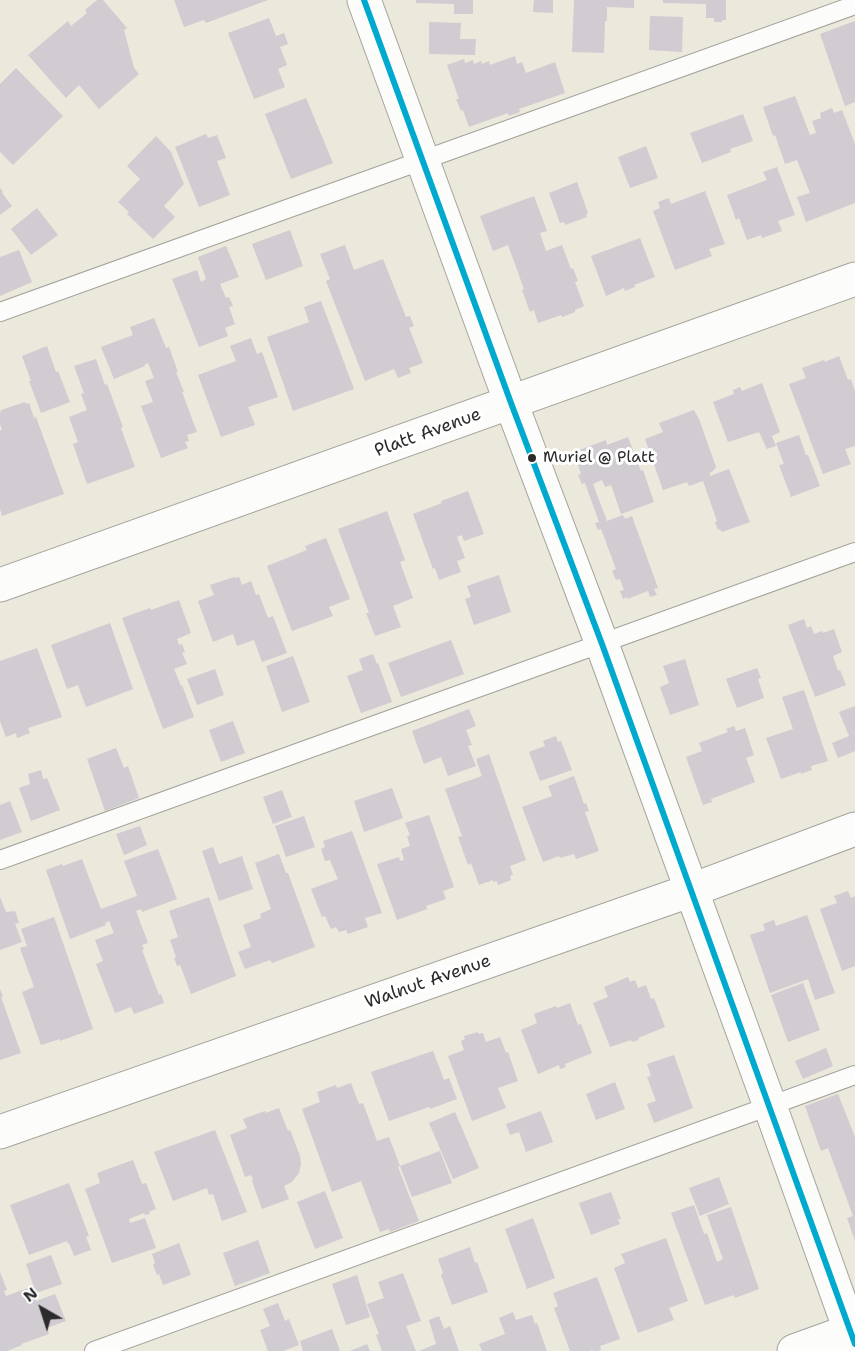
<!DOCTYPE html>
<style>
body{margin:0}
#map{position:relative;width:855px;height:1351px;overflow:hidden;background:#ebe8dc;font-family:"Shantell Sans",sans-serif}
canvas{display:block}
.north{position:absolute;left:12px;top:1279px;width:60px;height:60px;-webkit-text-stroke:4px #fff;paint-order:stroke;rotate:321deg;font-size:16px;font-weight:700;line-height:24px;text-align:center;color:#2b2b2b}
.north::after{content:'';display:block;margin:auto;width:21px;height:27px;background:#2b2b2b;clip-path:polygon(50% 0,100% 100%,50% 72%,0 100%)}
</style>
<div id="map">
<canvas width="855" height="1351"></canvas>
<div class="north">N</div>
</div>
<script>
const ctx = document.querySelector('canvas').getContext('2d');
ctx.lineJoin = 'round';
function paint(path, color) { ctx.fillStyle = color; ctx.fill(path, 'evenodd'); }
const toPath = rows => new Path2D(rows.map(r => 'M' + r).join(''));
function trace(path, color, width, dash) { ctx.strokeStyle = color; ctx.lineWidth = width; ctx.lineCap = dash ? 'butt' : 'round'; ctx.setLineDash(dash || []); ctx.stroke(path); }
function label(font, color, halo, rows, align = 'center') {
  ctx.font = font + ' "Shantell Sans",sans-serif'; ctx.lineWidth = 6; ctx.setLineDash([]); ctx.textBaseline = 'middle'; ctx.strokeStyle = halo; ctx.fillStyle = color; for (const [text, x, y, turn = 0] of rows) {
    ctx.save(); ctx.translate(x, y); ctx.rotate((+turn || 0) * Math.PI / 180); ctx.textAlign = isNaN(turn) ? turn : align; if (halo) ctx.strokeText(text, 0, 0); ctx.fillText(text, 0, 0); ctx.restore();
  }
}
paint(toPath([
 [97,0,103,0,127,28,124,30,134,68,139,74,99,109,79,85,66,98,28,55,68,21,71,26,87,13,85,10],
 [174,0,268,0,206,23,204,20,184,27],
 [416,0,473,0,473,14,454,14,454,4,416,3],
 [534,0,553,0,553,13,533,12],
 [574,0,634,0,634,8,607,7,607,21,605,21,604,53,572,52],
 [663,0,726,0,726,20,722,20,722,22,714,22,714,18,706,18,706,4,663,3],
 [650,16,683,17,682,52,649,50],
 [269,18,276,36,284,33,288,44,280,47,287,65,278,69,285,87,254,99,228,33],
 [855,21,855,102,845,106,820,34],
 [429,22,461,23,460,39,476,39,475,55,429,54],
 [515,56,517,64,522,62,526,73,555,62,565,93,519,109,520,112,509,116,508,113,469,127,463,110,461,111,456,99,459,99,447,65,464,59,465,63,473,60,474,64,481,61,482,64,489,61,490,65],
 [16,68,63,116,13,165,0,152,0,84],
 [795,96,810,135,816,133,812,121,821,118,820,113,832,108,834,113,842,110,855,144,855,203,806,222,797,197,810,193,797,160,785,164,775,135,773,136,763,107],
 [306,98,333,163,291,179,265,114],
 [743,114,753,141,730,149,731,152,702,163,690,133],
 [206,134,208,138,217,135,226,158,217,161,230,195,199,207,175,147],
 [156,136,171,152,184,184,164,206,175,217,153,239,127,214,129,212,118,202,140,179,127,166],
 [646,146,658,178,630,188,618,157],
 [777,167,795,215,778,221,782,231,762,238,761,235,747,240,739,218,736,220,727,195,767,180,763,172],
 [577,182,588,213,586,214,587,217,565,225,564,222,560,223,549,193],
 [0,188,3,192,2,193,12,206,0,215],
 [705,191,725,244,709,249,712,256,675,270,653,211,660,208,658,202,669,198,671,204],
 [534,196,547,231,540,233,546,251,562,245,571,269,573,268,578,281,575,282,584,306,575,310,575,312,562,317,561,315,538,323,534,310,530,312,522,290,524,289,508,245,493,251,480,216],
 [37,208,58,235,31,255,11,229],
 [290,230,303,266,266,280,252,244],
 [640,238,655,277,634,285,635,287,625,291,624,288,606,296,591,256],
 [345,245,354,270,383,259,406,317,410,316,414,326,409,328,423,363,409,368,411,373,398,378,394,369,365,381,326,281,330,279,320,254],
 [226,246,239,277,220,284,226,298,229,297,233,306,229,307,235,324,225,328,228,336,199,347,172,279,197,270,201,282,206,279,198,257],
 [19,250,32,282,0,296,0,257],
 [321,301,354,389,293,411,267,337,309,322,304,307],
 [154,318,166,348,169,347,178,372,176,372,184,392,182,392,197,432,187,435,189,441,185,442,188,448,161,458,141,406,153,402,145,381,154,378,148,363,144,365,145,366,114,379,101,347,133,335,130,327],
 [251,338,257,354,262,352,278,397,248,407,255,425,221,437,198,375,236,361,230,346],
 [47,346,56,372,58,371,70,402,41,413,29,381,31,381,22,356],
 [839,356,848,380,851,379,855,391,855,446,845,449,851,464,823,474,789,384,806,378,802,368,824,360,825,362],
 [96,359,105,385,107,384,123,427,121,428,135,467,87,484,73,444,78,442,69,417,87,410,81,394,84,393,74,366],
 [762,383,780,432,772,436,776,446,767,449,759,432,728,442,713,402,734,394,733,390,740,387,742,391],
 [25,402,26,404,29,403,34,418,36,417,64,494,2,516,0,509,0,430,2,430,0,424,0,414,1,410],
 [694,410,699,419,716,467,713,471,710,473,710,476,729,469,750,522,722,532,720,529,718,530,715,522,717,521,703,481,689,486,687,482,663,490,645,439,663,432,659,423],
 [799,435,806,455,808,455,820,486,791,497,779,465,784,464,776,443],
 [628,437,641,471,643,470,654,502,621,514,611,485,605,487,602,480,593,484,607,521,623,515,625,519,632,516,658,588,654,589,657,595,650,597,648,591,627,599,627,597,623,599,620,591,624,590,620,579,616,580,612,571,616,569,601,529,598,530,595,523,599,522,585,483,582,484,578,475,581,474,574,452,606,440,607,445],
 [468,491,484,534,464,541,462,535,457,537,465,558,457,561,461,572,439,580,435,568,433,569,413,514,442,503,441,501],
 [387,511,405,560,400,562,413,598,393,606,401,627,375,636,366,613,369,613,338,529],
 [326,538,350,599,329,607,333,616,292,631,267,566,307,550,305,546],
 [499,575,511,612,474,625,465,599,471,597,467,586],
 [234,577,235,578,239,577,242,585,251,581,256,595,259,594,268,618,273,616,287,653,262,662,254,640,237,646,233,634,213,642,198,601,214,595,210,585],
 [179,600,191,633,177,639,179,645,182,644,185,652,182,653,187,664,174,669,181,686,182,685,194,717,163,729,122,618,150,608,151,610],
 [804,619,807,628,811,626,814,634,822,631,823,633,834,629,842,652,833,656,838,671,840,670,846,685,815,697,788,625],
 [110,623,133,689,86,707,78,685,67,689,51,645],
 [451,640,464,674,401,697,388,663],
 [37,648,62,717,28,728,30,733,17,738,16,733,6,737,0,721,0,661],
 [373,654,377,664,378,663,392,702,361,713,347,676,363,670,359,659],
 [293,656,310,702,282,712,266,666],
 [685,659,699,705,670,715,660,687,669,683,663,666],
 [757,668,761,678,758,679,764,698,737,708,726,679],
 [215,669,224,695,197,705,187,679],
 [804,690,828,761,811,766,812,770,801,774,801,772,781,779,766,738,793,729,782,697],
 [855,706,855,751,838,758,832,743,849,736,839,712],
 [469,709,476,726,466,730,472,745,468,746,476,766,448,776,441,757,424,764,412,731],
 [233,721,245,753,221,762,209,730],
 [734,726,736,731,745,728,754,755,746,758,755,782,711,799,712,802,703,805,686,757,702,751,699,743,728,732,726,729],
 [556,736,558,742,561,741,572,770,540,781,529,752,545,746,543,741],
 [116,748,124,768,128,766,139,798,105,811,87,759],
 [489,754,526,860,510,866,513,875,510,876,511,880,498,885,497,881,493,882,493,880,479,885,471,863,468,865,458,837,462,836,445,789,482,776,476,759],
 [41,770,43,779,47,778,60,810,31,821,19,788,30,784,28,774],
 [574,776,584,804,586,803,589,811,585,812,599,851,576,859,574,854,560,858,559,856,543,862,522,807,552,796,548,786],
 [392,788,403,818,364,832,354,801],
 [282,790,292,817,273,824,263,797],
 [10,801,22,832,0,840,0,805],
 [429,815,454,887,443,891,446,899,426,906,427,909,397,920,377,864,399,857,400,861,404,860,401,849,410,846,407,836,410,835,405,823],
 [304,816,315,847,286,857,275,826],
 [140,826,147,845,124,855,116,834],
 [352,831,382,913,365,918,368,927,348,934,346,930,339,932,336,927,331,929,325,916,322,917,311,889,338,879,330,860,325,861,321,849,325,847,323,841],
 [213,847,219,864,242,856,253,889,219,901,202,851],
 [158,849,177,899,142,912,141,909,136,911,148,943,142,945,144,949,142,950,159,995,161,994,164,1003,134,1014,131,1007,115,1013,96,964,103,961,95,940,114,933,109,921,105,923,106,925,70,939,46,870,62,864,63,866,82,859,101,909,137,896,124,861],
 [279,854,286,873,288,873,315,947,272,963,270,960,245,969,238,952,251,947,243,925,261,918,260,914,271,909,255,863],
 [848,891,851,898,855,896,855,966,842,971,820,909,837,903,834,896],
 [0,897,6,912,15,911,19,923,15,924,22,942,0,950],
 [209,897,236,976,191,994,180,965,177,966,174,958,176,957,170,940,178,937,169,911],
 [807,915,835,993,815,1000,808,979,770,993,750,935,765,930,763,924,774,920,776,926],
 [54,917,93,1029,60,1041,60,1039,41,1045,22,992,34,987,20,948,27,946,21,929],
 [628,977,630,982,635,980,638,988,646,985,651,999,654,998,665,1027,638,1038,639,1040,632,1042,631,1040,610,1047,593,1003,608,997,604,987],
 [803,983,820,1030,788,1042,771,995],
 [0,989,3,996,1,997,21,1053,0,1060],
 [570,1003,578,1025,581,1024,592,1053,565,1064,566,1067,560,1069,559,1065,538,1074,521,1030,537,1023,534,1014,556,1006,557,1008],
 [478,1032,479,1034,483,1033,486,1042,500,1037,506,1053,508,1052,518,1081,498,1088,506,1108,472,1121,448,1056,464,1050,461,1041,465,1039,464,1036],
 [826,1048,833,1066,803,1079,795,1061],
 [433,1051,444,1080,449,1078,457,1099,430,1109,429,1107,389,1121,371,1072],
 [674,1055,693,1108,654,1123,647,1104,656,1101,647,1077,651,1076,647,1064],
 [615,1082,625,1109,596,1120,586,1094],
 [351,1083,359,1104,363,1103,377,1141,389,1137,400,1166,398,1167,419,1221,390,1232,389,1229,380,1232,361,1181,332,1192,302,1109,320,1102,317,1092,336,1085,337,1088],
 [838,1094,855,1137,855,1241,847,1218,853,1216,828,1148,821,1151,805,1106],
 [279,1108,288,1131,290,1130,300,1156,301,1164,299,1173,292,1182,284,1186,289,1199,262,1209,252,1181,253,1180,251,1175,245,1177,230,1135,247,1128,243,1119,265,1111,266,1113],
 [541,1111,553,1142,526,1152,519,1132,510,1135,506,1124],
 [455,1112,479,1168,453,1179,429,1123],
 [215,1130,247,1212,222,1221,213,1194,209,1195,207,1188,173,1201,154,1152],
 [440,1151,452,1183,412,1197,400,1166],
 [133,1160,142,1184,146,1183,156,1209,149,1212,150,1214,145,1215,144,1213,129,1219,130,1223,145,1218,156,1248,112,1263,85,1189,100,1183,97,1173],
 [719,1177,729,1204,700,1216,689,1188],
 [69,1183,89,1236,86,1237,91,1250,74,1256,69,1243,67,1243,67,1241,29,1255,10,1205],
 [325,1191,343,1238,315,1249,297,1202],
 [611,1192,621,1219,618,1219,620,1224,591,1235,579,1203],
 [694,1205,704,1234,707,1233,717,1262,723,1259,707,1215,731,1207,759,1289,735,1298,734,1295,705,1305,671,1213],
 [533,1218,555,1278,527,1289,505,1229],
 [666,1238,688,1301,669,1308,674,1320,638,1333,614,1268,625,1263,621,1254],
 [258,1240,270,1273,235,1286,223,1253],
 [179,1243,191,1275,163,1285,159,1274,157,1275,153,1265,155,1263,152,1254],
 [470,1247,475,1263,477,1262,488,1292,452,1305,441,1275,443,1273,438,1259],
 [51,1255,62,1284,36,1293,26,1264],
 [0,1272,7,1290,4,1291,6,1296,31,1287,36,1301,55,1294,66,1321,47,1328,49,1334,21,1344,22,1345,7,1351,0,1351],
 [403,1273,421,1321,406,1326,416,1351,382,1351,376,1335,379,1334,367,1304,384,1298,378,1282],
 [357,1275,370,1317,346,1325,332,1284],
 [597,1277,620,1339,600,1346,601,1350,597,1351,593,1351,592,1350,589,1351,570,1351,554,1308,558,1306,553,1293],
 [278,1303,285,1321,289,1319,299,1345,283,1351,268,1351,260,1330,270,1326,263,1309],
 [513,1312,516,1320,532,1315,535,1324,537,1323,547,1351,482,1351,479,1344,505,1334,499,1318],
 [439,1316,444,1329,450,1326,459,1351,419,1351,436,1344,429,1320],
 [332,1329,340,1351,303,1351,300,1341],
 [367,1344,370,1351,350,1351]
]), '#d1cbd2');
const lane = toPath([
 [0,312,855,5],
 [0,860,855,552],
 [94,1351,855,1075]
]);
const street = toPath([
 [364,0,511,403,602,644,770,1106,855,1344],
 [0,585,855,279],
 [0,1132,692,890,855,829],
 [794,1351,855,1329]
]);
trace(lane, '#a6a49d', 20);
trace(street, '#a6a49d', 35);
trace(lane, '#fcfcfa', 18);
trace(street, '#fcfcfa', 33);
trace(toPath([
 [364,0,511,403,602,644,855,1344]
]), '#00a9ce', 6);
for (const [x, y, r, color] of [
 [532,458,5,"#2b2b2b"]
]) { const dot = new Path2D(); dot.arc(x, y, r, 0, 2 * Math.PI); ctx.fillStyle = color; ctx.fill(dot); trace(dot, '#fff', 2); }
label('16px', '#2b2b2b', '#fff', [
 ["Muriel @ Platt",543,458]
], 'left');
label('18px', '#2b2b2b', '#fff', [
 ["Platt Avenue",428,433,-20],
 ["Walnut Avenue",428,982,-19]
]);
</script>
